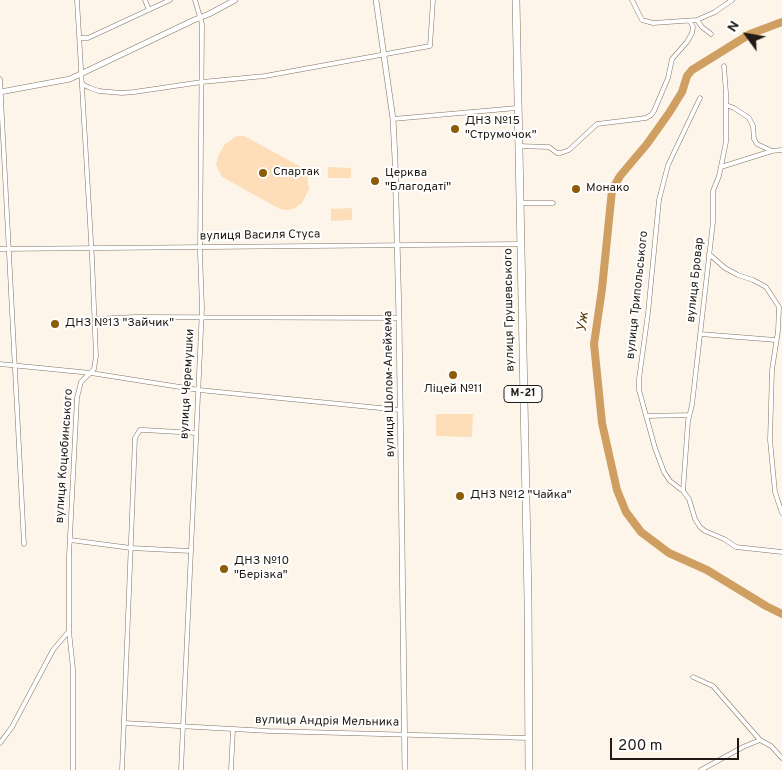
<!DOCTYPE html>
<meta charset="utf-8">
<style>
body{margin:0}
#map{position:relative;width:782px;height:770px;overflow:hidden;background:#fef5ea;font-family:Overpass,sans-serif}
canvas{display:block}
.north{position:absolute;left:722px;top:10px;width:50px;height:50px;-webkit-text-stroke:4px #fff;paint-order:stroke;rotate:302deg;font-size:14px;font-weight:700;line-height:20px;text-align:center;color:#211b15}
.north::after{content:'';display:block;margin:auto;width:18px;height:22px;background:#211b15;clip-path:polygon(50% 0,100% 100%,50% 72%,0 100%)}
.scale{position:absolute;left:610px;top:738px;width:129px;height:22px;box-sizing:border-box;border:2px solid #211b15;border-top:0;padding-left:6px;font-size:15px;line-height:18px;white-space:nowrap;color:#211b15;-webkit-text-stroke:4px #fff;paint-order:stroke}
</style>
<div id="map">
<canvas width="782" height="770"></canvas>
<div class="north">N</div>
<div class="scale">200 m</div>
</div>
<script>
const ctx = document.querySelector('canvas').getContext('2d');
ctx.lineJoin = 'round';
function paint(path, color) { ctx.fillStyle = color; ctx.fill(path, 'evenodd'); }
const toPath = rows => new Path2D(rows.map(r => 'M' + r).join(''));
function trace(path, color, width, dash) { ctx.strokeStyle = color; ctx.lineWidth = width; ctx.lineCap = dash ? 'butt' : 'round'; ctx.setLineDash(dash || []); ctx.stroke(path); }
function label(font, color, halo, rows, align = 'center') {
  ctx.font = font + ' Overpass,sans-serif'; ctx.lineWidth = 4; ctx.setLineDash([]); ctx.textBaseline = 'middle'; ctx.strokeStyle = halo; ctx.fillStyle = color; for (const [text, x, y, turn = 0] of rows) {
    ctx.save(); ctx.translate(x, y); ctx.rotate((+turn || 0) * Math.PI / 180); ctx.textAlign = isNaN(turn) ? turn : align; if (halo) ctx.strokeText(text, 0, 0); ctx.fillText(text, 0, 0); ctx.restore();
  }
}
paint(toPath([
 [237,136,244,136,303,168,307,175,309,189,302,203,295,208,288,210,280,209,222,177,216,165,218,156,225,144],
 [328,167,351,168,351,178,328,178],
 [352,208,352,220,331,221,331,209],
 [436,414,473,414,472,437,436,436]
]), '#fddeb9');
trace(toPath([
 [782,22,750,34,692,70,687,76,682,92,669,113,647,144,620,176,612,190,602,289,594,344,602,423,617,490,626,512,641,532,669,553,707,570,766,606,782,614]
]), '#cf9e61', 8);
const street = toPath([
 [145,0,149,10],
 [632,0,642,20,653,23,697,20,715,12,732,0],
 [697,20,702,27,711,34],
 [80,38,88,38,170,0],
 [0,79,24,544],
 [82,84,90,88,99,91,122,93,134,92,202,82,265,76,430,46,433,0],
 [700,98,668,165,659,200,648,313,639,379,639,390,655,448,664,472,670,481,683,491,689,499,695,519,700,527,705,531,724,539,736,547,782,552],
 [393,119,517,108],
 [518,146,549,147,557,153,561,153,569,150,597,124,646,118,651,115,654,111,668,78,672,59,687,42,692,33,693,27,690,21],
 [772,151,782,150],
 [721,167,772,151,757,144,754,139,753,126,749,118,734,108,726,105],
 [519,203,553,203],
 [0,249,520,244],
 [709,254,725,268,738,275,753,280,766,287,779,307,778,331,772,370,770,440,775,492,782,513],
 [95,319,135,317,399,318],
 [700,334,776,340],
 [0,364,91,373,199,390,400,410],
 [646,416,689,415],
 [683,491,688,421,692,405,713,222,713,191,719,176,726,142,726,93,724,66],
 [70,540,131,548,190,551],
 [693,677,713,686,760,740,771,746,782,758],
 [124,723,269,731,528,738],
 [0,743,12,727,53,650,69,631],
 [73,770,73,669,69,631,69,556,77,398,81,382,94,369,96,356,92,258,77,0],
 [122,770,135,438,140,430,144,430,196,433],
 [181,770,202,308,200,253,202,24,195,0],
 [231,770,233,729],
 [701,770,743,747,760,740]
]);
const secondary = toPath([
 [376,0,393,119,395,159,399,318,405,770],
 [0,92,70,79,194,20,209,14,235,0]
]);
const highway = toPath([
 [516,0,528,599,529,770]
]);
trace(street, '#7f7262', 5);
trace(secondary, '#7f7262', 6);
trace(highway, '#7f7262', 8);
trace(street, '#fff', 4);
trace(secondary, '#fff', 5);
trace(highway, '#fff', 7);
for (const [x, y, r, color] of [
 [455,129,5,"#8c5b05"],
 [263,173,5,"#8c5b05"],
 [375,181,5,"#8c5b05"],
 [576,189,5,"#8c5b05"],
 [55,324,5,"#8c5b05"],
 [453,375,5,"#8c5b05"],
 [460,496,5,"#8c5b05"],
 [224,569,5,"#8c5b05"]
]) { const dot = new Path2D(); dot.arc(x, y, r, 0, 2 * Math.PI); ctx.fillStyle = color; ctx.fill(dot); trace(dot, '#fff', 2); }
for (const [x, y, w] of [
 [523,394,38]
]) { const box = new Path2D(); box.roundRect(x - w / 2, y - 8.5, w, 17, 4); ctx.fillStyle = '#fff'; ctx.fill(box); trace(box, '#211b15', 1); }
label('bold 11px', '#211b15', null, [
 ["М-21",523,394]
]);
label('12px', '#211b15', '#fff', [
 ["ДНЗ №15",465,122],
 ["\"Струмочок\"",465,136],
 ["Спартак",273,173],
 ["Церква",385,174],
 ["\"Благодаті\"",385,188],
 ["Монако",586,189],
 ["ДНЗ №13 \"Зайчик\"",65,324],
 ["Ліцей №11",453,390,"center"],
 ["ДНЗ №12 \"Чайка\"",470,496],
 ["ДНЗ №10",234,562],
 ["\"Берізка\"",234,576]
], 'left');
label('12px', '#211b15', '#fff', [
 ["вулиця Василя Стуса",260,236,-1],
 ["вулиця Бровар",696,280,-84],
 ["вулиця Трипольського",638,295,-84],
 ["вулиця Грушевського",510,310,-91],
 ["вулиця Черемушки",188,384,-87],
 ["вулиця Шолом-Алейхема",390,384,-91],
 ["вулиця Коцюбинського",65,456,-86],
 ["вулиця Андрія Мельника",327,722,1]
]);
label('italic 14px', '#553500', '#fff', [
 ["Уж",584,322,-83]
]);
</script>
